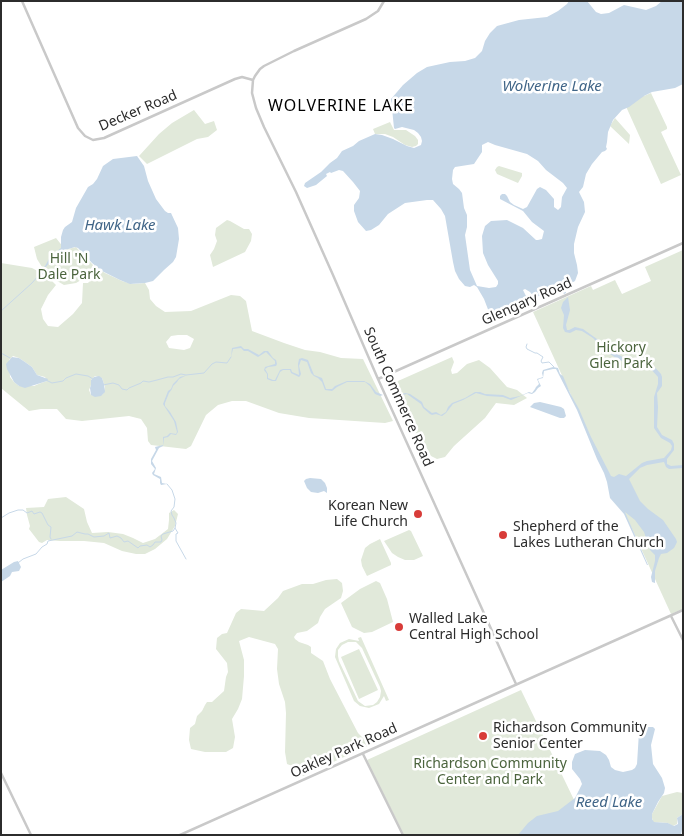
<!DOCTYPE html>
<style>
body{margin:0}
#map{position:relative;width:684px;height:836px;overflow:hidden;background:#fff;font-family:"Noto Sans",sans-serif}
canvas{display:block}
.frame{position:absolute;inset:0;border:2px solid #2c2c2c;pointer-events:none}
</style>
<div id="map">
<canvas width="684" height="836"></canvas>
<div class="frame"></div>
</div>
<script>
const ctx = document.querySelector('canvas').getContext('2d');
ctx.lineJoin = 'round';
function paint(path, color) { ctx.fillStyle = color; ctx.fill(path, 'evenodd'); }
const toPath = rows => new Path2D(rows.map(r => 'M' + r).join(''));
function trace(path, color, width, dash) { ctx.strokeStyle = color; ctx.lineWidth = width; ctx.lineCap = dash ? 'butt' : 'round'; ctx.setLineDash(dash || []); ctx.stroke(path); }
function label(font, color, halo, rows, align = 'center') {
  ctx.font = font + ' "Noto Sans",sans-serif'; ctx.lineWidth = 5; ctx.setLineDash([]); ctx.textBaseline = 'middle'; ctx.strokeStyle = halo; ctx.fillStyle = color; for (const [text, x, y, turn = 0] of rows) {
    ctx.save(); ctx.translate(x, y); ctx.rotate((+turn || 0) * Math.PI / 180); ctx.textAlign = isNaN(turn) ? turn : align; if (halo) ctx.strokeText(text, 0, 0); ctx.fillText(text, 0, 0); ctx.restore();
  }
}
paint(toPath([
 [619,91,644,96,651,93,667,127,667,129,661,132,681,175,661,184],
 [194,110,205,124,214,121,217,130,208,137,197,139,147,164,139,156,159,134,172,123],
 [615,118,630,135,629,144,610,126],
 [390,122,394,130,406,130,415,136,418,140,418,144,416,146,412,147,405,145,393,137,385,134,375,134,373,129],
 [499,166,522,173,522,176,518,183,497,174,495,170,497,167],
 [227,220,230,221,244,229,249,229,252,234,251,241,245,252,213,267,210,255,214,249,217,241,215,235,216,228],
 [56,238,64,248,68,249,76,247,93,265,88,276,76,283,64,285,52,278,42,267,37,259,34,247],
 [683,250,683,609,671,614,533,312,591,286,593,290,615,280,622,294,651,281,645,267],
 [1,263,32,268,47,276,56,285,48,295,41,309,43,319,48,326,58,327,73,314,82,303,83,283,88,283,95,275,94,265,105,273,122,281,132,284,145,283,149,290,150,299,156,306,165,312,191,311,231,295,240,296,246,301,252,331,284,343,305,350,320,352,341,358,363,359,393,421,385,423,309,418,279,413,246,401,232,401,218,405,206,415,191,446,186,449,151,445,148,441,147,428,141,419,129,416,82,421,66,419,57,409,41,409,29,411,1,388],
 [178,335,187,335,194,339,190,348,184,350,169,348,166,342,171,336],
 [13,356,19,358,25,362,32,367,37,375,45,377,47,381,41,383,34,386,19,386,14,382,10,377,9,360],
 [95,376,102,378,105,387,103,394,98,396,91,395,89,390,91,385,91,380],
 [452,357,454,362,451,370,452,374,457,373,467,364,479,360,490,368,507,387,517,390,527,398,514,405,496,403,485,418,454,446,445,457,437,459,431,456,421,437,411,430,398,407,392,387,398,381],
 [66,497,84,509,87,522,92,533,108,532,123,534,133,538,143,543,155,539,168,529,169,520,169,513,174,510,178,514,175,526,167,539,155,549,145,554,136,554,122,551,104,543,84,541,60,541,47,540,42,543,39,542,29,529,30,526,27,515,26,508,44,507,48,499],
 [409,530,411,531,423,556,414,560,405,560,398,557,392,553,384,541],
 [380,539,391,563,391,565,367,576,362,566,361,560,365,548,370,544],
 [337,579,342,583,343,591,341,598,325,609,320,617,318,623,307,631,297,633,294,637,295,639,299,642,308,645,311,647,311,653,323,661,330,679,358,733,363,738,368,740,370,745,303,776,295,767,287,764,285,752,286,713,285,702,279,684,277,669,278,649,275,644,249,637,239,641,244,660,244,676,242,699,238,709,232,719,235,737,233,748,226,752,205,752,191,749,189,740,190,728,195,724,197,716,202,711,205,705,207,702,212,702,224,691,226,677,228,672,227,663,216,649,217,638,222,634,227,633,236,613,241,609,264,611,278,598,283,591,302,584,313,584,326,580],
 [376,581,380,583,387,599,393,622,372,632,364,633,352,627,341,603,360,589],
 [361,637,389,700,386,701,384,696,379,704,369,708,360,706,354,701,335,657,336,649,340,643,349,639,359,641,358,638],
 [348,642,356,642,362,648,380,687,381,691,380,697,377,702,373,705,365,706,358,701,339,661,338,656,338,650,342,645],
 [359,649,378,690,359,699,341,657],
 [521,690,591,835,404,835,367,760],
 [677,792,683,793,683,814,677,818,677,824,673,826,668,823,653,822,652,818,652,814,662,796]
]), '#e1e9da');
paint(toPath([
 [569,1,587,1,596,12,601,14,609,13,624,5,646,10,656,6,662,1,683,1,683,84,675,88,652,92,644,96,629,107,622,110,613,120,608,132,607,142,606,147,607,149,605,151,602,152,592,164,586,174,583,187,579,192,584,202,585,212,578,227,574,244,574,253,577,265,578,273,575,281,564,287,566,293,564,294,561,289,545,295,534,297,530,292,525,289,523,290,528,300,528,302,510,311,494,316,491,315,489,312,484,299,477,287,474,285,470,287,465,286,459,279,455,271,453,262,445,216,441,209,433,200,427,200,405,203,388,214,379,225,371,230,366,231,358,222,354,211,354,205,359,198,360,191,353,182,343,171,339,170,331,173,330,172,326,174,327,176,316,185,307,188,304,186,305,183,321,172,330,163,337,158,342,151,353,146,359,141,375,134,382,135,393,139,407,146,414,148,421,145,422,141,421,137,418,133,414,130,402,127,395,129,394,128,391,99,403,85,417,73,427,67,450,62,465,61,475,58,482,51,485,41,490,33,497,26,519,20,547,17,558,11,567,4],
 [488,142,495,145,527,154,538,161,546,170,563,183,567,188,562,197,561,207,558,210,554,207,554,199,546,190,540,187,537,189,527,207,523,209,514,205,510,202,507,196,505,194,502,194,500,196,500,199,523,211,532,222,544,231,542,239,538,240,536,240,523,228,507,220,491,221,485,226,482,236,483,253,488,265,498,281,498,284,496,287,489,288,477,286,470,270,465,235,467,227,467,215,464,208,462,193,459,189,453,184,452,179,453,170,455,167,474,164,482,152,482,145],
 [137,156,144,166,148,181,156,199,165,211,168,213,171,213,178,228,179,239,176,257,173,262,164,270,153,281,145,283,130,284,120,280,102,271,92,263,78,248,75,247,65,250,50,262,45,268,43,274,39,276,37,272,41,270,45,266,49,259,50,254,55,253,61,248,61,237,63,230,65,227,72,222,76,208,88,187,93,184,97,179,103,166,113,159],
 [568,297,570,310,566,325,567,330,569,330,575,327,583,329,604,344,610,350,628,360,629,362,650,362,661,374,662,377,662,386,657,393,658,407,657,427,662,435,672,440,674,444,674,450,667,459,667,464,671,466,683,465,683,468,669,469,666,467,664,462,647,465,640,468,629,479,640,501,648,509,663,520,676,539,677,542,674,548,667,553,661,554,659,558,655,571,655,583,652,582,651,577,655,561,655,555,650,550,644,532,635,520,625,512,648,565,647,565,624,514,610,498,607,482,604,473,597,459,577,410,556,369,553,369,544,371,543,378,539,379,538,380,541,386,538,388,535,392,532,394,528,393,511,400,503,397,487,396,476,393,463,400,453,404,446,413,442,416,436,414,432,415,430,414,423,408,421,404,407,394,398,396,394,395,390,392,393,391,395,393,399,395,405,393,410,394,422,402,424,407,432,413,436,412,441,415,446,412,448,407,452,403,465,398,475,392,480,392,485,394,503,395,510,398,520,396,529,392,532,393,535,389,536,387,539,384,537,379,543,377,542,373,543,370,553,367,558,368,560,374,563,376,566,383,570,393,579,409,591,437,611,476,614,477,619,474,626,476,642,463,647,461,664,458,671,450,672,446,670,443,661,438,654,428,654,397,658,384,658,377,649,367,630,365,616,358,603,349,593,338,582,331,576,330,570,333,565,332,563,328,564,315,561,308,563,302],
 [241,346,244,349,248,349,259,355,264,351,268,351,273,358,276,360,277,364,276,366,268,367,265,369,268,374,268,378,273,380,275,380,280,370,283,369,291,369,292,372,299,375,298,364,299,359,302,358,308,360,314,375,322,378,326,389,332,389,335,386,347,381,364,381,370,384,376,392,383,395,380,396,375,394,370,386,365,382,347,382,337,387,332,391,325,390,322,382,318,378,314,376,311,373,307,362,301,360,299,366,301,374,300,376,299,377,291,373,290,370,283,370,280,372,276,381,272,381,267,379,267,374,264,370,265,367,275,364,275,361,266,352,258,357,248,351,244,351,241,348,233,349,231,357,232,348],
 [12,357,19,358,25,362,32,367,37,375,48,379,47,381,25,388,19,386,14,382,7,369,6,364],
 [187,375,179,379,177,382,173,386,172,389,169,393,165,403,165,406,170,412,176,422,178,432,176,435,171,434,168,437,164,438,163,446,159,448,152,461,156,468,154,474,161,477,162,483,167,484,161,485,160,483,160,479,153,475,152,473,155,469,151,464,151,459,156,450,155,447,163,445,163,437,167,436,170,433,176,434,177,432,174,421,163,404,168,391,171,389,173,384,180,377],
 [99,376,102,378,104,384,105,392,101,396,95,397,91,395,90,388,91,385,91,380,94,377],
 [540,402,561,407,564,409,566,416,564,418,560,418,530,407,534,403],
 [310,478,321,479,325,483,327,488,327,493,324,491,318,493,311,492,307,488,304,481,306,479],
 [18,561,21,567,19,571,12,572,10,576,1,582,1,570,14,562],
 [647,727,653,727,655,729,651,745,653,764,662,778,665,788,664,793,658,802,652,814,652,819,654,822,668,823,674,826,678,824,677,818,683,814,682,830,681,835,518,835,528,823,537,816,558,811,575,798,582,784,580,779,572,769,572,762,575,754,585,750,600,751,606,755,609,760,611,767,615,770,623,772,632,770,635,768,637,764,639,732,641,729]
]), '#c7d8e8');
trace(toPath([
 [1,311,32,283,39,275],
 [527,344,526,347,527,349,535,353,537,353,543,357,541,361,542,363,549,362,554,367],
 [1,353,10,358],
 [46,380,52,383,63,381,66,378,76,374,88,376,93,379],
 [103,385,113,383,119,385,122,389,127,390,129,388,141,383,143,381,149,382,157,380,168,377,173,377,181,374,186,375,204,373,212,364,216,362,227,363,231,357],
 [167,484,172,490,175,499,174,507,171,511,172,515,174,518,176,523,175,528,178,533,176,534,176,541,186,559],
 [1,518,9,513,18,510,23,510,27,513,32,511,34,514,40,512,42,513,48,525,51,527,50,537,51,539],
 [18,563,23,559,36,554,42,547,47,544,48,541,72,536,77,532,85,534,88,534,94,537,104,536,109,533,110,538,117,536,121,538,124,542,128,541,138,548,140,546,147,545,150,547,153,545,155,542,161,542,162,540,161,536,163,534,173,531,175,528]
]), '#c7d8e8', 1);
trace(toPath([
 [22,1,78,128,85,136,93,140,104,138,235,79,242,77,253,80],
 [384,1,378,11,366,19,294,51,264,66,260,69,255,76,253,80,252,93,256,108,264,127,296,192,333,275,378,379,516,684],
 [378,379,683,243],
 [671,616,683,640],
 [363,754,403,835],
 [1,773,31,835],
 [180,835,683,610]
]), '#c9c9c9', 2.5);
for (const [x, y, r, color] of [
 [418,514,5,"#d83c39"],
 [503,535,5,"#d83c39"],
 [399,627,5,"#d83c39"],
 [483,736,5,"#d83c39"]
]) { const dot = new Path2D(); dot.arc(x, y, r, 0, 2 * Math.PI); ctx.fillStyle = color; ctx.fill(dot); trace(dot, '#fff', 2); }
label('14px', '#2c2c2c', '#fff', [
 ["Decker Road",138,111,-23],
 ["Glengary Road",527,302,-24],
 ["South Commerce Road",398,397,66],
 ["Oakley Park Road",344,751,-24]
]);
label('14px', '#4b643d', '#fff', [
 ["Hill 'N",69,259],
 ["Dale Park",69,275],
 ["Hickory",621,348],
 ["Glen Park",621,364],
 ["Richardson Community",490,764],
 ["Center and Park",490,780]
]);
label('14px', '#2c2c2c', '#fff', [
 ["Korean New",408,506,"right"],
 ["Life Church",408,522,"right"],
 ["Shepherd of the",513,527],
 ["Lakes Lutheran Church",513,543],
 ["Walled Lake",409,619],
 ["Central High School",409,635],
 ["Richardson Community",493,728],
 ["Senior Center",493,744]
], 'left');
label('italic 15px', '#406587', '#fff', [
 ["Wolverine Lake",552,87],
 ["Hawk Lake",120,226],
 ["Reed Lake",609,803]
]);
ctx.letterSpacing = '1px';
label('16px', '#000', '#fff', [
 ["WOLVERINE LAKE",341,106]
]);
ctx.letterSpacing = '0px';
</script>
